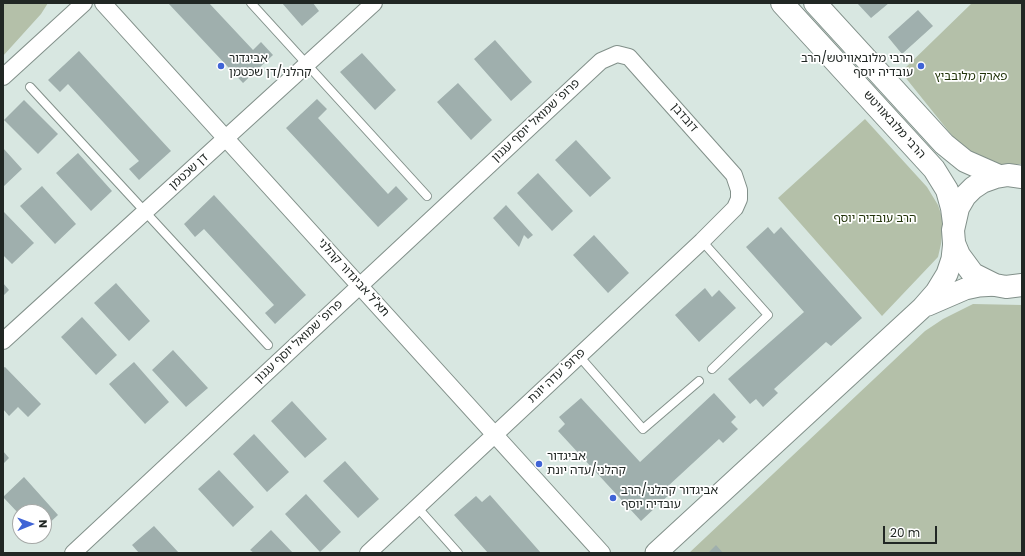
<!DOCTYPE html>
<meta charset="utf-8">
<style>
body{margin:0}
#map{position:relative;width:1025px;height:556px;overflow:hidden;background:#d8e7e1;font-family:Poppins,sans-serif}
canvas{display:block}
.frame{position:absolute;inset:0;border:4px solid #212724;pointer-events:none}
.north{position:absolute;left:12px;top:504px;width:40px;height:40px;box-sizing:border-box;background:#fff;border:1px solid #a6a9a7;border-radius:50%;rotate:89deg;font-size:11px;font-weight:700;line-height:16px;text-align:center;color:#212724}
.north::after{content:'';display:block;margin:auto;width:14px;height:18px;background:#4064d6;clip-path:polygon(50% 0,100% 100%,50% 72%,0 100%)}
.scale{position:absolute;left:883px;top:526px;width:54px;height:18px;box-sizing:border-box;border:2px solid #212724;border-top:0;padding-left:5px;font-size:12px;line-height:14px;white-space:nowrap;color:#212724;-webkit-text-stroke:3px #fff;paint-order:stroke}
</style>
<div id="map">
<canvas width="1025" height="556"></canvas>
<div class="frame"></div>
<div class="north">N</div>
<div class="scale">20 m</div>
</div>
<script>
const ctx = document.querySelector('canvas').getContext('2d');
ctx.lineJoin = 'round';
function paint(path, color) { ctx.fillStyle = color; ctx.fill(path, 'evenodd'); }
const toPath = rows => new Path2D(rows.map(r => 'M' + r).join(''));
function trace(path, color, width, dash) { ctx.strokeStyle = color; ctx.lineWidth = width; ctx.lineCap = dash ? 'butt' : 'round'; ctx.setLineDash(dash || []); ctx.stroke(path); }
function label(font, color, halo, rows, align = 'center') {
  ctx.font = font + ' Poppins,"Noto Sans Hebrew",sans-serif'; ctx.lineWidth = 3.5; ctx.setLineDash([]); ctx.textBaseline = 'middle'; ctx.strokeStyle = halo; ctx.fillStyle = color; for (const [text, x, y, turn = 0] of rows) {
    ctx.save(); ctx.translate(x, y); ctx.rotate((+turn || 0) * Math.PI / 180); ctx.textAlign = isNaN(turn) ? turn : align; if (halo) ctx.strokeText(text, 0, 0); ctx.fillText(text, 0, 0); ctx.restore();
  }
}
paint(toPath([
 [3,3,48,3,41,14,3,56],
 [972,3,1022,3,1022,164,997,164,962,148,901,72],
 [865,119,927,187,938,205,943,220,941,244,938,257,882,316,778,198],
 [973,304,1022,305,1022,553,689,553,925,331,943,319]
]), '#b4c0a9');
paint(toPath([
 [168,3,209,3,253,50,261,42,273,55,243,83],
 [282,3,313,3,319,11,302,26],
 [857,3,889,3,871,18],
 [918,10,933,26,902,54,888,37],
 [495,40,532,82,511,101,474,59],
 [79,51,171,151,139,180,129,169,139,161,68,84,60,92,48,80],
 [362,53,396,90,375,110,340,72],
 [458,83,492,120,471,140,437,102],
 [317,99,327,109,318,118,388,194,396,186,408,199,378,227,286,128],
 [24,100,58,134,38,154,4,120],
 [576,140,611,178,590,197,555,160],
 [3,148,22,169,3,187],
 [78,153,112,191,91,211,56,173],
 [538,173,573,211,552,231,517,193],
 [42,186,76,224,55,244,20,206],
 [214,195,306,295,275,324,265,313,274,305,204,229,195,237,184,224],
 [506,205,533,235,528,239,524,235,519,247,493,218],
 [4,212,34,243,12,264,3,255],
 [768,227,774,234,781,227,862,318,831,346,826,342,774,389,778,393,763,407,756,399,750,404,728,379,804,312,746,247],
 [594,235,629,273,608,293,573,255],
 [3,283,9,290,3,296],
 [116,283,150,321,129,341,94,303],
 [705,288,712,297,719,290,736,308,699,342,675,315],
 [82,317,117,355,96,375,61,337],
 [173,350,208,388,186,407,152,370],
 [134,362,169,402,145,424,109,384],
 [5,367,41,404,28,417,18,407,9,416,3,409,3,368],
 [714,393,736,417,731,422,738,429,723,443,719,439,667,487,672,492,641,521,558,431,565,424,559,417,581,398,640,462],
 [292,401,327,439,305,458,271,421],
 [254,434,289,472,267,492,233,454],
 [3,451,9,458,3,464],
 [345,461,379,499,358,518,323,481],
 [219,470,254,507,233,527,198,489],
 [24,477,58,515,44,528,44,512,20,512,20,515,3,497],
 [306,494,341,532,320,552,285,514],
 [490,495,541,553,488,553,454,515,476,496,482,502],
 [154,526,179,553,139,553,132,545],
 [271,530,293,553,254,553,250,550],
 [716,545,723,553,708,553]
]), '#9fafad');
const service = toPath([
 [251,3,427,196],
 [30,87,268,345],
 [702,241,768,315,712,369],
 [579,356,643,429,699,381],
 [417,507,458,553]
]);
const minor = toPath([
 [103,3,602,553],
 [3,77,84,3],
 [3,341,374,3],
 [73,553,601,61,617,54,629,57,734,175,739,190,739,199,735,208,702,241,368,553]
]);
const tertiary = toPath([
 [928,305,965,289,979,286,997,285],
 [656,553,922,308,936,292,947,274,952,259,954,241]
]);
const secondary = toPath([
 [782,3,934,169,947,190,952,208,954,223],
 [815,3,944,144,965,161,999,176],
 [1022,177,1008,175,996,177,982,182,973,188,965,196,958,208,953,230,954,243,959,255,973,274,995,285,1006,287,1022,285]
]);
trace(service, '#82908a', 10);
trace(minor, '#82908a', 18);
trace(tertiary, '#82908a', 23);
trace(secondary, '#82908a', 24);
trace(service, '#fff', 8);
trace(minor, '#fff', 16);
trace(tertiary, '#fff', 21);
trace(secondary, '#fff', 22);
for (const [x, y, r, color] of [
 [221,66,4,"#4064d6"],
 [921,66,4,"#4064d6"],
 [539,464,4,"#4064d6"],
 [613,498,4,"#4064d6"]
]) { const dot = new Path2D(); dot.arc(x, y, r, 0, 2 * Math.PI); ctx.fillStyle = color; ctx.fill(dot); trace(dot, '#fff', 1.5); }
label('12px', '#212724', '#fff', [
 ["אביגדור",229,59],
 ["קהלני/דן שכטמן",229,73],
 ["הרבי מלובאוויטש/הרב",913,59,"right"],
 ["עובדיה יוסף",913,73,"right"],
 ["אביגדור",547,457],
 ["קהלני/עדה יונת",547,471],
 ["אביגדור קהלני/הרב",621,491],
 ["עובדיה יוסף",621,505]
], 'left');
label('12px', '#1f3107', '#fff', [
 ["פארק מלובביץ",971,77],
 ["הרב עובדיה יוסף",875,219]
]);
label('12px', '#212724', '#fff', [
 ["דובדבן",684,118,49],
 ["פרופ' שמואל יוסף עגנון",536,121,-43],
 ["הרבי מלובאוויטש",894,125,48],
 ["דן שכטמן",189,172,-42],
 ["תא\"ל אביגדור קהלני",353,278,48],
 ["פרופ' שמואל יוסף עגנון",299,342,-43],
 ["פרופ' עדה יונת",557,376,-43]
]);
</script>
